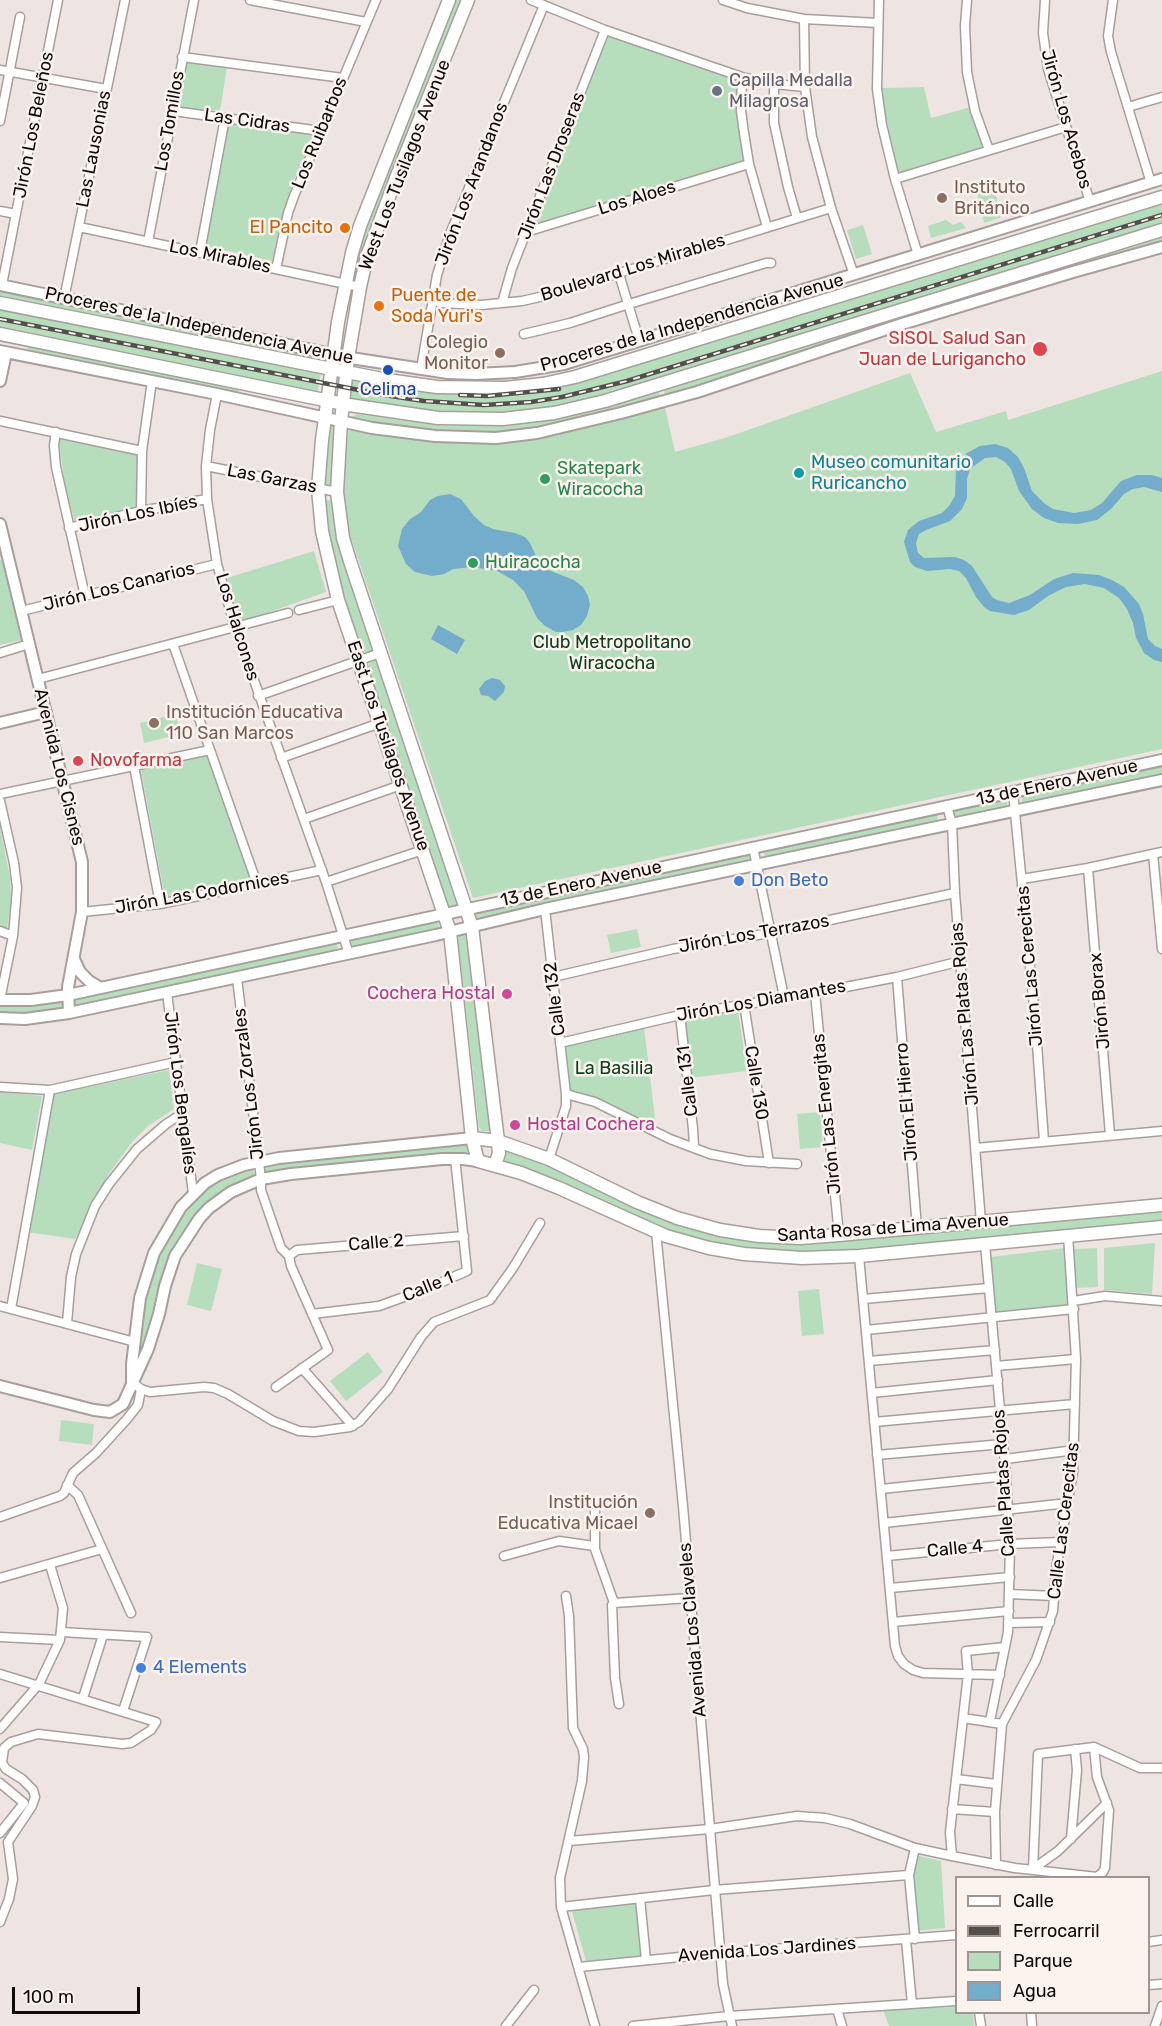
<!DOCTYPE html>
<meta charset="utf-8">
<style>
body{margin:0}
#map{position:relative;width:1162px;height:2026px;overflow:hidden;background:#eee5e2;font-family:Rubik,sans-serif}
canvas{display:block}
.legend{position:absolute;left:955px;top:1876px;width:195px;height:138px;box-sizing:border-box;background:#fcf3ef;border:2px solid #9d9693;margin:0;padding:8px 10px;list-style:none;font-size:18px;color:#0e0b0a}
.legend li{display:flex;align-items:center;gap:12px;height:30px}
.legend b{width:30px;border:2px solid #9d9693}
.scale{position:absolute;left:12px;top:1987px;width:128px;height:27px;box-sizing:border-box;border:3px solid #0e0b0a;border-top:0;padding-left:8px;font-size:18px;line-height:21px;white-space:nowrap;color:#0e0b0a;-webkit-text-stroke:4px #fcf3ef;paint-order:stroke}
</style>
<div id="map">
<canvas width="1162" height="2026"></canvas>
<ul class="legend">
<li><b style="height:8px;background:#fff"></b>Calle</li>
<li><b style="height:8px;background:#534f4d"></b>Ferrocarril</li>
<li><b style="height:16px;background:#b6debc"></b>Parque</li>
<li><b style="height:16px;background:#74accb"></b>Agua</li>
</ul>
<div class="scale">100 m</div>
</div>
<script>
const ctx = document.querySelector('canvas').getContext('2d');
ctx.lineJoin = 'round';
function paint(path, color) { ctx.fillStyle = color; ctx.fill(path, 'evenodd'); }
const toPath = rows => new Path2D(rows.map(r => 'M' + r).join(''));
function trace(path, color, width, dash) { ctx.strokeStyle = color; ctx.lineWidth = width; ctx.lineCap = dash ? 'butt' : 'round'; ctx.setLineDash(dash || []); ctx.stroke(path); }
function label(font, color, halo, rows, align = 'center') {
  ctx.font = font + ' Rubik,sans-serif'; ctx.lineWidth = 5; ctx.setLineDash([]); ctx.textBaseline = 'middle'; ctx.strokeStyle = halo; ctx.fillStyle = color; for (const [text, x, y, turn = 0] of rows) {
    ctx.save(); ctx.translate(x, y); ctx.rotate((+turn || 0) * Math.PI / 180); ctx.textAlign = isNaN(turn) ? turn : align; if (halo) ctx.strokeText(text, 0, 0); ctx.fillText(text, 0, 0); ctx.restore();
  }
}
paint(toPath([
 [455,0,464,0,358,276,353,275,368,218],
 [609,35,740,79,737,116,745,162,531,228],
 [185,62,227,67,220,111,177,107],
 [924,87,931,118,971,107,983,147,896,175,881,88],
 [229,124,314,135,293,182,281,219,272,261,206,246],
 [994,183,1000,218,984,223,976,188],
 [1162,202,1162,226,598,399,523,412,480,414,414,411,348,401,352,378,530,390],
 [946,220,953,225,961,222,966,228,931,238,928,226],
 [863,225,872,254,856,259,847,230],
 [1162,235,1162,241,831,344,671,397,666,396,663,389],
 [0,291,323,358,322,362,0,297],
 [0,307,321,372,317,395,0,330],
 [0,346,27,351,28,347,237,387,241,396,0,348],
 [1162,371,1162,749,473,898,348,529,343,503,342,477,349,429,423,440,497,443,553,434,665,407,675,452,728,437,910,373,936,432,1006,411,1008,420],
 [658,390,661,399,511,434,437,434,348,419,357,414,441,426,504,426,540,420],
 [327,425,336,427,332,487,324,485],
 [61,438,139,455,137,470,137,508,75,523,65,485,59,441],
 [324,500,336,501,374,648,373,650,366,652,363,650,341,591,329,549],
 [314,551,326,592,239,623,227,578],
 [4,559,22,640,0,645,0,560],
 [377,660,460,906,451,908,447,904,368,666,369,663],
 [176,714,181,734,144,743,140,723],
 [207,756,251,880,165,898,141,770],
 [1162,764,1162,777,1022,807,1022,794],
 [1006,797,1008,808,955,820,952,808],
 [933,813,937,814,938,824,765,859,764,852,766,849],
 [0,826,10,878,11,899,7,929,0,926],
 [751,853,752,865,477,920,475,913,475,911],
 [437,920,439,926,436,931,355,948,352,946,351,938],
 [637,929,641,947,611,953,607,935],
 [468,933,492,1130,489,1131,482,1131,479,1127,458,938,461,934],
 [336,942,339,952,73,1008,72,1001,76,998],
 [61,1000,64,1002,64,1009,49,1014,0,1014,0,1004],
 [738,1011,747,1071,690,1078,684,1021],
 [644,1027,654,1110,656,1128,596,1098,569,1091,564,1046],
 [169,1070,174,1109,148,1126,132,1142,108,1175,75,1239,26,1232,51,1095],
 [0,1092,42,1096,32,1150,0,1143],
 [820,1112,823,1147,800,1149,797,1114],
 [464,1144,468,1147,467,1153,465,1154,266,1173,264,1167,265,1164],
 [506,1149,522,1153,668,1219,842,1240,1162,1211,1162,1222,871,1250,802,1254,732,1248,656,1228,544,1174,505,1162,503,1161],
 [253,1168,255,1178,189,1225,181,1238,172,1254,150,1338,135,1370,141,1311,153,1264,188,1204,207,1187,230,1174],
 [1155,1243,1152,1294,1104,1290,1104,1248],
 [1065,1248,1069,1307,996,1312,990,1257],
 [1097,1248,1098,1287,1073,1288,1072,1249],
 [197,1263,222,1269,211,1311,187,1305],
 [819,1289,824,1334,802,1336,798,1291],
 [368,1352,383,1372,346,1401,330,1381],
 [61,1420,94,1424,92,1445,59,1441],
 [915,1855,941,1861,945,1928,917,1931,911,1874],
 [637,1902,642,1956,586,1961,571,1908],
 [956,2007,956,2012,973,2013,974,2026,889,2026,883,2010]
]), '#b6debc');
paint(toPath([
 [995,444,1008,448,1018,457,1024,468,1032,491,1044,503,1053,509,1074,513,1091,510,1102,503,1121,481,1137,475,1152,475,1162,478,1162,492,1144,487,1133,489,1124,494,1111,509,1097,520,1078,524,1058,523,1044,518,1032,509,1019,491,1011,469,1005,462,996,457,985,458,970,469,967,479,967,498,962,509,950,521,926,530,919,534,916,543,918,553,924,558,955,557,964,560,972,566,992,597,997,600,1009,603,1030,595,1054,579,1073,573,1099,575,1112,580,1124,587,1139,604,1143,614,1148,639,1155,646,1162,649,1162,662,1154,660,1144,653,1136,638,1133,623,1127,609,1119,598,1104,588,1085,584,1066,587,1048,596,1029,610,1014,615,990,611,984,607,976,597,966,578,959,571,950,569,927,571,915,567,910,562,904,542,908,530,919,521,942,513,949,506,955,496,956,469,967,453,980,446],
 [450,494,461,499,474,516,484,525,493,529,515,533,525,537,530,543,536,556,548,570,574,580,583,587,588,596,590,605,587,616,581,625,573,630,562,632,556,632,545,626,537,618,524,591,513,580,497,571,473,567,453,569,444,574,432,576,415,572,406,564,398,546,402,529,409,520,421,512,430,500,438,496],
 [438,625,465,640,457,654,431,639],
 [492,678,500,680,505,686,504,692,495,701,488,696,481,695,479,689,485,681]
]), '#74accb');
const minor = toPath([
 [250,0,366,22],
 [531,0,605,30,742,77,774,84,805,87],
 [723,0,747,8,804,19,878,23],
 [879,0,877,89,882,125,895,179,918,255],
 [967,0,965,26,967,72,975,111,989,150],
 [1045,0,1043,33,1048,69,1090,202],
 [1113,0,1108,36,1111,52,1151,183],
 [804,19,805,87,812,137,831,208,854,275],
 [182,57,343,78],
 [0,70,106,89],
 [742,77,741,111,744,133,749,164,767,227],
 [774,84,774,123,788,187,797,218],
 [1128,107,1162,97],
 [173,111,321,131],
 [0,121,20,17],
 [895,179,1066,127],
 [0,211,16,214],
 [79,227,360,287],
 [526,232,749,164],
 [148,242,194,0],
 [200,252,225,118],
 [276,269,288,213,294,196,376,0],
 [619,274,639,340],
 [2,285,58,0],
 [64,299,125,0],
 [432,299,440,303,481,305,522,301,544,296,831,208],
 [502,303,512,268,605,30],
 [524,334,570,323,629,304,766,263,771,263],
 [421,369,437,275,450,234,544,5],
 [217,394,210,430,206,466,207,499,217,564,235,627,326,882,349,954],
 [0,421,142,451],
 [56,432,54,445,56,467,85,596],
 [206,466,337,492],
 [141,511,142,451,152,381],
 [69,528,141,511,207,499],
 [299,610,338,600],
 [21,611,217,564],
 [173,644,257,884],
 [0,653,29,644],
 [38,679,288,613],
 [258,696,380,653],
 [281,758,380,723],
 [134,766,160,904],
 [1013,792,1035,1017,1044,1141],
 [0,794,210,750],
 [0,801,14,863,17,888,13,936,0,1000],
 [947,806,952,824,955,893,981,1222],
 [304,819,401,785],
 [753,847,784,997],
 [1153,854,1162,949],
 [1088,868,1110,1135],
 [1022,879,1088,868,1162,852],
 [326,882,423,850],
 [545,909,566,1094,566,1106,549,1159],
 [82,912,160,904,322,870],
 [0,931,13,936],
 [553,977,673,949,770,933,955,893],
 [897,977,917,1228],
 [237,978,261,1179,261,1190,281,1248,289,1256,291,1266,328,1350,276,1387],
 [167,993,193,1193],
 [815,993,839,1235],
 [744,1004,769,1163],
 [680,1015,693,1129,694,1147],
 [560,1043,680,1015,815,993,897,977,961,961],
 [0,1087,50,1090,176,1062],
 [566,1094,595,1102,670,1139,710,1154,746,1161,797,1164],
 [976,1148,1162,1131],
 [656,1232,683,1506,723,1984,732,2026],
 [985,1244,1006,1476,1010,1544,1008,1632,990,1721],
 [289,1256,297,1250,464,1236],
 [859,1256,895,1646,898,1656,904,1664,913,1670,923,1673,1000,1675],
 [863,1299,989,1288],
 [1073,1301,1105,1296,1162,1301],
 [0,1306,135,1342],
 [11,1309,50,1090],
 [312,1314,379,1306,426,1289,467,1271,455,1158],
 [67,1323,71,1277,76,1254,95,1206,109,1184,137,1149,166,1124,183,1113],
 [866,1330,1074,1309],
 [869,1361,995,1350],
 [996,1366,1076,1359],
 [302,1368,353,1426],
 [132,1382,141,1389,150,1392,204,1387,214,1388,228,1394,273,1421,299,1431,314,1432,350,1427,359,1422,388,1389,421,1337,434,1322,490,1300,513,1268,540,1223],
 [872,1393,998,1380],
 [874,1422,1075,1404],
 [877,1455,1003,1444],
 [1005,1459,1075,1450],
 [67,1485,78,1495,131,1613],
 [881,1489,1006,1476],
 [595,1503,595,1549,614,1603],
 [0,1517,60,1496,64,1493,73,1473,96,1453,127,1419,138,1405,141,1389],
 [884,1523,1068,1503],
 [504,1556,559,1541,594,1546],
 [887,1556,1010,1544,1060,1542],
 [0,1578,102,1549],
 [890,1588,1010,1577],
 [1009,1594,1054,1596],
 [566,1596,569,1616,573,1728,583,1749,584,1757,582,1781,560,1878,561,1907,595,2026],
 [893,1622,1009,1611],
 [1008,1623,1050,1622],
 [61,1632,147,1637,123,1711],
 [0,1637,60,1640],
 [0,1674,156,1722,151,1730,131,1743,122,1744,38,1734,11,1742,4,1748,2,1763,6,1769,22,1779,33,1790,35,1797,32,1806,8,1842,13,1879,9,1899,0,1922],
 [83,1698,103,1635],
 [619,1704,615,1678,612,1605,614,1603,690,1598],
 [963,1718,1002,1724],
 [0,1729,39,1684,60,1640,63,1608,50,1565],
 [956,1779,996,1784],
 [0,1783,24,1803,0,1833],
 [952,1809,995,1812],
 [1071,1839,1077,1770,1075,1749],
 [569,1841,710,1829,797,1816,825,1818,850,1824,915,1848,952,1856,1015,1868,1097,1877,1103,1872,1105,1868,1109,1810,1097,1777,1094,1747],
 [915,1848,909,1875,915,1939],
 [952,1856,950,1832,968,1674,966,1651,1005,1647],
 [996,1865,995,1812,1002,1724,1036,1660,1053,1611,1056,1569,1073,1472,1076,1359,1068,1235],
 [1033,1869,1038,1754,1094,1747,1140,1768,1162,1768],
 [1033,1869,1058,1851,1107,1803],
 [640,1898,646,1960],
 [561,1907,714,1890,909,1875],
 [906,1940,912,2004],
 [1148,1942,1162,1940],
 [579,1967,720,1953,956,1935],
 [1148,1985,1162,1984],
 [837,2009,842,2026],
 [979,2012,981,2026],
 [1031,2012,1032,2026],
 [506,2026,534,1990],
 [633,2026,729,2016,956,2001],
 [1155,2026,1162,2006]
]);
const tertiary = toPath([
 [0,381,6,353],
 [0,524,82,862,82,912,68,987,69,1013],
 [0,723,46,712]
]);
const secondary = toPath([
 [0,285,351,358,448,373,476,374,515,372,564,364,1162,179],
 [0,351,217,394,372,428,435,436,496,438,537,433,621,413,697,392,902,324,1073,272,1162,247],
 [74,959,80,972,89,981,101,988],
 [0,1000,31,1000,68,995,1162,760],
 [0,1018,25,1019,69,1013,436,935,545,909,1162,780],
 [132,1382,132,1364,140,1298,154,1253,181,1207,205,1183,218,1175,244,1165,279,1158,472,1138],
 [0,1386,94,1410,110,1412,123,1404,148,1349,159,1314,165,1286,175,1256,199,1219,209,1208,231,1192,261,1179,291,1174,442,1159,463,1159,478,1161]
]);
const primary = toPath([
 [449,0,360,226,352,253,338,322,322,440,318,489,322,531,338,600,450,932,472,1138,478,1161,521,1173,559,1188,666,1236,709,1248,744,1254,802,1258,859,1256,1162,1227],
 [468,0,396,178,367,256,360,287,348,358,341,421,337,492,343,538,350,561,472,927,498,1141,499,1153,495,1165],
 [0,303,387,380,437,387,505,388,543,384,575,377,1162,197],
 [0,334,349,405,438,418,503,419,554,413,605,401,1162,230],
 [472,1138,498,1141,549,1159,637,1202,677,1218,720,1230,759,1236,800,1238,839,1235,1162,1205]
]);
trace(minor, '#a79f9b', 11);
trace(tertiary, '#a79f9b', 14);
trace(secondary, '#a79f9b', 14);
trace(primary, '#a79f9b', 15);
trace(minor, '#fff', 8);
trace(tertiary, '#fff', 10);
trace(secondary, '#fff', 10);
trace(primary, '#fff', 12);
const rail = toPath([
 [0,319,384,395,424,401,484,405,531,402,562,397,627,381,1162,215],
 [460,395,487,396,559,389]
]);
trace(rail, '#534f4d', 4.5);
trace(rail, '#fcf3ef', 2, [7]);
for (const [x, y, r, color] of [
 [717,91,6,"#6b7280"],
 [942,198,6,"#8d6e63"],
 [345,228,6,"#e8710a"],
 [379,306,6,"#e8710a"],
 [1040,349,8,"#e0444e"],
 [500,353,6,"#8d6e63"],
 [388,370,6,"#1a4fb4"],
 [799,473,6,"#0f9aa8"],
 [545,479,6,"#2e9e5b"],
 [473,563,6,"#2e9e5b"],
 [154,723,6,"#8d6e63"],
 [78,761,6,"#e0444e"],
 [739,881,6,"#3f7fe0"],
 [507,994,6,"#d1479c"],
 [515,1125,6,"#d1479c"],
 [650,1513,6,"#8d6e63"],
 [141,1668,6,"#3f7fe0"]
]) { const dot = new Path2D(); dot.arc(x, y, r, 0, 2 * Math.PI); ctx.fillStyle = color; ctx.fill(dot); trace(dot, '#fcf3ef', 2); }
label('18px', '#5b616d', '#fcf3ef', [
 ["Capilla Medalla",729,81],
 ["Milagrosa",729,102]
], 'left');
label('18px', '#0e0b0a', '#fcf3ef', [
 ["Jirón Los Acebos",1066,119,74],
 ["Los Tomillos",170,121,-80],
 ["Las Cidras",247,121,8],
 ["Jirón Los Beleños",34,125,-79],
 ["Los Ruibarbos",320,133,-68],
 ["Las Lausonias",94,149,-79],
 ["West Los Tusilagos Avenue",405,165,-69],
 ["Jirón Las Droseras",552,166,-69],
 ["Jirón Los Arandanos",472,184,-69],
 ["Los Aloes",637,198,-17],
 ["Los Mirables",220,257,12],
 ["Boulevard Los Mirables",633,268,-17],
 ["Proceres de la Independencia Avenue",692,323,-16],
 ["Proceres de la Independencia Avenue",199,326,12],
 ["Las Garzas",272,479,11],
 ["Jirón Los Ibíes",138,514,-12],
 ["Jirón Los Canarios",119,587,-14],
 ["Los Halcones",237,627,73],
 ["East Los Tusilagos Avenue",388,746,71],
 ["Avenida Los Cisnes",59,767,76],
 ["13 de Enero Avenue",1057,783,-12],
 ["13 de Enero Avenue",581,884,-12],
 ["Jirón Las Codornices",202,893,-10],
 ["Jirón Los Terrazos",754,934,-10],
 ["Jirón Las Cerecitas",1030,966,-95],
 ["Calle 132",555,999,-97],
 ["Jirón Los Diamantes",761,1001,-10],
 ["Jirón Borax",1100,1001,-95],
 ["Jirón Las Platas Rojas",965,1014,-95],
 ["Calle 131",688,1081,-97],
 ["Calle 130",756,1083,81],
 ["Jirón Los Zorzales",249,1084,-97],
 ["Jirón Los Bengalíes",180,1093,83],
 ["Jirón El Hierro",907,1102,-95],
 ["Jirón Las Energitas",827,1114,-96],
 ["Santa Rosa de Lima Avenue",893,1228,-4],
 ["Calle 2",376,1243,-5],
 ["Calle 1",428,1287,-22],
 ["Calle Platas Rojos",1004,1483,-94],
 ["Calle Las Cerecitas",1064,1521,-83],
 ["Calle 4",955,1549,-6],
 ["Avenida Los Claveles",693,1630,-95],
 ["Avenida Los Jardines",767,1950,-4]
]);
label('18px', '#785e54', '#fcf3ef', [
 ["Instituto",954,188],
 ["Británico",954,209],
 ["Colegio",488,343,"right"],
 ["Monitor",488,364,"right"],
 ["Institución Educativa",166,713],
 ["110 San Marcos",166,734],
 ["Institución",638,1503,"right"],
 ["Educativa Micael",638,1524,"right"]
], 'left');
label('18px', '#c56008', '#fcf3ef', [
 ["El Pancito",333,228],
 ["Puente de",391,296,"left"],
 ["Soda Yuri's",391,317,"left"]
], 'right');
label('18px', '#be3a42', '#fcf3ef', [
 ["SISOL Salud San",1026,339],
 ["Juan de Lurigancho",1026,360],
 ["Novofarma",90,761,"left"]
], 'right');
label('18px', '#164399', '#fcf3ef', [
 ["Celima",388,390]
]);
label('18px', '#0d838f', '#fcf3ef', [
 ["Museo comunitario",811,463],
 ["Ruricancho",811,484]
], 'left');
label('18px', '#27864d', '#fcf3ef', [
 ["Skatepark",557,469],
 ["Wiracocha",557,490],
 ["Huiracocha",485,563]
], 'left');
label('18px', '#0b411d', '#fcf3ef', [
 ["Club Metropolitano",612,643],
 ["Wiracocha",612,664],
 ["La Basilia",614,1069]
]);
label('18px', '#366cbe', '#fcf3ef', [
 ["Don Beto",751,881],
 ["4 Elements",153,1668]
], 'left');
label('18px', '#b23c85', '#fcf3ef', [
 ["Cochera Hostal",495,994],
 ["Hostal Cochera",527,1125,"left"]
], 'right');
</script>
